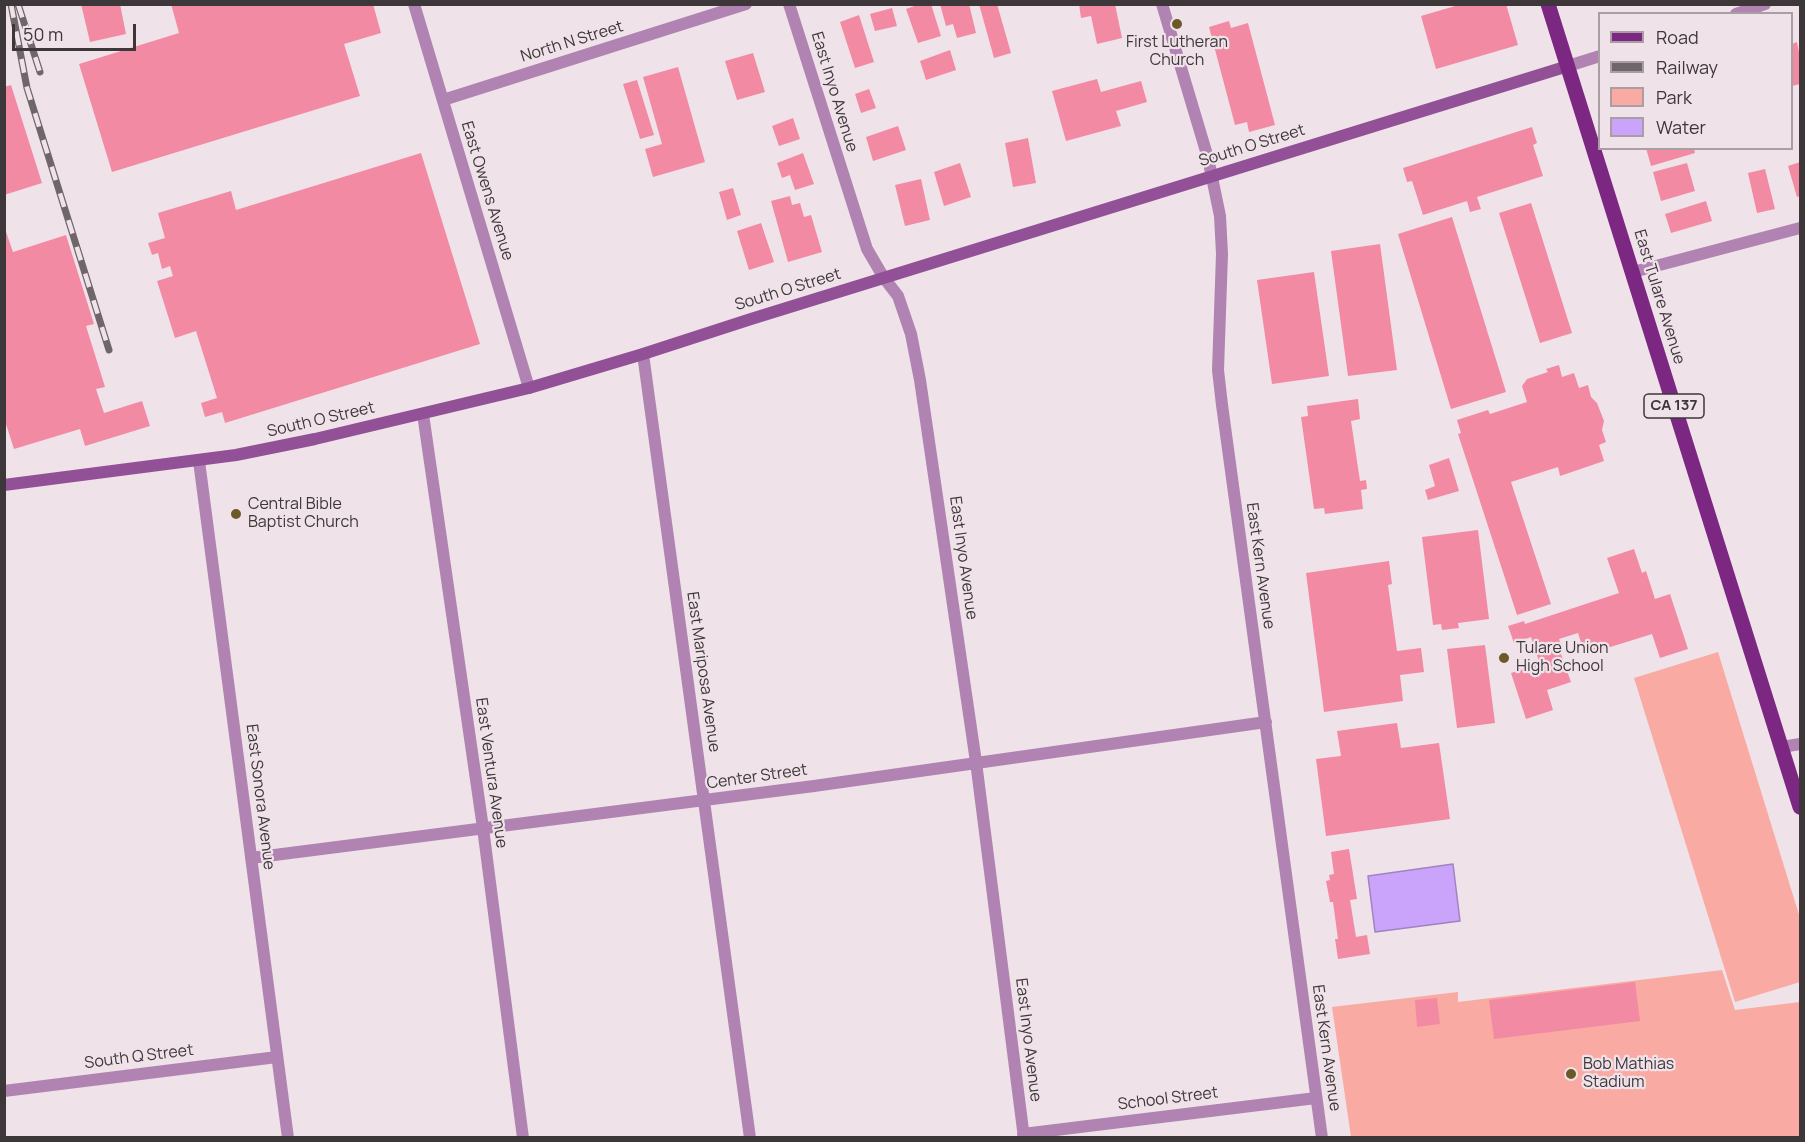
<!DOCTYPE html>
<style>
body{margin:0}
#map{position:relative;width:1805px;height:1142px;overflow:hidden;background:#f0e2e9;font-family:Manrope,sans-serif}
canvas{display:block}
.frame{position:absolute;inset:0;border:6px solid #3d373a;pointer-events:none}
.legend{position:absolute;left:1598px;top:12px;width:195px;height:138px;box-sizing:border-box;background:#f0e2e9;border:2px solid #a89ea3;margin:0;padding:8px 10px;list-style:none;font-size:18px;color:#3d373a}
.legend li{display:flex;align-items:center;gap:12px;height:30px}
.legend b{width:30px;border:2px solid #a89ea3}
.scale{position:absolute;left:12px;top:24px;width:124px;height:27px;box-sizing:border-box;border:3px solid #3d373a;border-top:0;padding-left:8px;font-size:18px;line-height:21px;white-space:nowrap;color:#3d373a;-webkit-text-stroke:4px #f0e2e9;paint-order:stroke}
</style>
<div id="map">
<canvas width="1805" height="1142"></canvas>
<div class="frame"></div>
<ul class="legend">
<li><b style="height:8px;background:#7c2883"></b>Road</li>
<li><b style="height:8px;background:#6f666a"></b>Railway</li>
<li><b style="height:16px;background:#f9aaa2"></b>Park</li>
<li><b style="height:16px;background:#caa3fb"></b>Water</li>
</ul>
<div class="scale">50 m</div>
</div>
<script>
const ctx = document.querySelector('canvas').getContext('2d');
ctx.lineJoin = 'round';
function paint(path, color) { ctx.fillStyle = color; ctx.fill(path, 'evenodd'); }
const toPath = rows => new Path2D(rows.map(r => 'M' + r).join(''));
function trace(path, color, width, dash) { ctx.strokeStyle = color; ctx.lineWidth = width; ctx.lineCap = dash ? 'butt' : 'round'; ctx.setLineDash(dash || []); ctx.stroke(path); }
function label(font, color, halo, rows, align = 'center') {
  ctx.font = font + ' Manrope,sans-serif'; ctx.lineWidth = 4.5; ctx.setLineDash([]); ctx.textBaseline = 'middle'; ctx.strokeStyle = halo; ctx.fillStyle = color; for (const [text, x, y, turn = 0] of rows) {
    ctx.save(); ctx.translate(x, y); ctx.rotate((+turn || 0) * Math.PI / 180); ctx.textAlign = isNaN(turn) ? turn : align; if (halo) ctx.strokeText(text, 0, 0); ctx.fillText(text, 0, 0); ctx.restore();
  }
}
paint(toPath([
 [1718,652,1800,918,1800,982,1735,1002,1634,678],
 [1722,970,1735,1010,1800,1002,1800,1137,1351,1137,1332,1007,1458,992,1458,1002]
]), '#f9aaa2');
const water = toPath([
 [1453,864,1460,921,1375,932,1368,876,1453,864]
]);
paint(water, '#caa3fb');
trace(water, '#a083c1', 1.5);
paint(toPath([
 [81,4,120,4,126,34,90,42],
 [171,4,373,4,381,33,344,44,360,96,112,172,79,64,179,33],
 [920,4,931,4,941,36,918,43,906,9],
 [940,4,969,4,976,33,957,38,953,24,946,26],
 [979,4,997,4,1011,53,994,58],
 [1079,4,1115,4,1122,38,1097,44,1091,16,1081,18],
 [1462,4,1506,4,1518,45,1436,69,1421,16],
 [892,8,897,26,875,31,870,14],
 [859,15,874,62,855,68,840,22],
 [1229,21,1231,28,1248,23,1275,125,1249,132,1247,122,1235,125,1209,27],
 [1797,42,1800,57,1800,84,1792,86,1792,44],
 [950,50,956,70,926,80,920,61],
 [753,53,765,92,737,100,725,61],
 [678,67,705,162,653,177,645,149,662,144,643,77],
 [1097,79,1101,92,1141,81,1147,102,1116,111,1121,126,1066,141,1052,91],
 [637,80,654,135,640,139,623,84],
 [11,85,42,183,4,195,4,87],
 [869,89,876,108,861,113,855,94],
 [793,118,800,139,779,146,772,126],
 [898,126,906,150,873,161,866,137],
 [1532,127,1537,143,1533,145,1543,176,1477,197,1481,209,1470,212,1467,201,1423,215,1412,181,1407,182,1403,168],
 [1028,138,1036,183,1013,187,1005,143],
 [1646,148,1694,148,1695,153,1651,166],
 [421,153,480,344,225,423,222,412,205,417,201,403,217,398,196,331,175,338,157,281,173,276,170,266,162,269,158,253,152,255,148,243,165,238,158,213,231,191,236,210],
 [803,153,814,184,795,190,790,175,782,178,777,163],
 [1800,162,1800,196,1797,197,1788,166],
 [960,163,971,197,944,206,934,172],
 [1687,163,1695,191,1661,201,1653,172],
 [1765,169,1775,209,1757,213,1748,173],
 [921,179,930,220,905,226,895,185],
 [733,188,741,215,727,220,719,192],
 [790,196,792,205,800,203,804,217,811,215,822,252,788,262,771,201],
 [1706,201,1712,221,1671,233,1665,214],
 [1531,203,1572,333,1540,343,1499,213],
 [1452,217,1506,392,1451,409,1398,234],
 [761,223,774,262,749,270,737,231],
 [4,226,13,252,66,235,94,324,86,326,105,387,96,389,104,413,142,401,150,426,85,446,80,429,14,449,4,418],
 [1380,244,1397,370,1348,376,1331,251],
 [1314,272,1329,376,1272,384,1257,280],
 [1559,365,1562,377,1574,373,1579,388,1588,385,1591,397,1597,403,1604,421,1602,430,1606,442,1599,445,1604,461,1560,476,1558,467,1511,482,1551,604,1517,615,1458,434,1461,433,1457,420,1488,410,1490,414,1527,402,1522,386,1527,379,1548,372,1546,369],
 [1358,399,1360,419,1351,421,1360,481,1366,480,1367,489,1361,490,1363,509,1325,514,1324,508,1314,509,1301,417,1308,416,1307,406],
 [1449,458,1459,491,1428,500,1425,490,1435,486,1429,465],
 [1478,530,1489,619,1458,623,1459,628,1442,630,1441,624,1433,625,1422,537],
 [1634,549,1642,573,1646,571,1655,599,1670,594,1688,649,1660,658,1652,634,1585,655,1578,633,1559,639,1562,648,1560,651,1571,682,1547,690,1553,710,1526,719,1511,673,1540,664,1531,637,1514,643,1508,626,1524,621,1525,624,1619,593,1607,558],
 [1389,561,1392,584,1388,585,1397,651,1421,648,1424,672,1400,675,1403,701,1324,712,1306,573],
 [1485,645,1495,723,1457,728,1447,649],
 [1397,723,1401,748,1439,743,1450,819,1326,836,1316,759,1341,756,1337,731],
 [1349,849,1357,899,1350,900,1356,937,1367,935,1370,954,1338,959,1335,939,1338,939,1333,902,1330,902,1326,881,1330,880,1329,875,1334,874,1331,852],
 [1635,982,1640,1021,1494,1039,1489,1000],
 [1437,998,1440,1024,1417,1027,1415,1000]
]), '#f38aa3');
trace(toPath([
 [414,4,529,388],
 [789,4,867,249,884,278,898,296,911,334,920,380,976,762,1024,1138],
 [1162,4,1208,158,1220,216,1222,254,1218,370,1222,405,1322,1138],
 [1736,14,1765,4],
 [1568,66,1600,56],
 [443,100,746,4],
 [1633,272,1800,228],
 [643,354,750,1138],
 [423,414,483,828,523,1138],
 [199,461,288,1138],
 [1782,747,1800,744],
 [251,858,814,786,1266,722],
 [4,1091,277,1057],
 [1023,1134,1316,1098]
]), '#b083b2', 12);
trace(toPath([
 [4,485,236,455,315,439,529,388,643,354,751,319,1568,66]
]), '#925197', 12);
trace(toPath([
 [1548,4,1800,807]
]), '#7c2883', 15);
const rail = toPath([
 [11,4,27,88,109,350],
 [18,4,40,72]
]);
trace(rail, '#6f666a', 7);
trace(rail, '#f0e2e9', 4.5, [14]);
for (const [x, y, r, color] of [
 [1177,24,6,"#6c5927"],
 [236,514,6,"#6c5927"],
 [1504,658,6,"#6c5927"],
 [1571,1074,6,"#6c5927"]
]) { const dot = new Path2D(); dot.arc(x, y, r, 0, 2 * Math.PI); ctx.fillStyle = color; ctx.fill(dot); trace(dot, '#f0e2e9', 2); }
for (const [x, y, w] of [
 [1674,406,60]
]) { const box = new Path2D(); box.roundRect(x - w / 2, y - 12, w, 24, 4.5); ctx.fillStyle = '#f0e2e9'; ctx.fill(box); trace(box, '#3d373a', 1.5); }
label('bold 15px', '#3d373a', null, [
 ["CA 137",1674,406]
]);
label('16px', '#3d373a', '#f0e2e9', [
 ["North N Street",572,42,-17],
 ["East Inyo Avenue",834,92,73],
 ["South O Street",1252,146,-17],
 ["East Owens Avenue",487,191,73],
 ["South O Street",788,290,-17],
 ["East Tulare Avenue",1659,297,73],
 ["South O Street",321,420,-13],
 ["East Inyo Avenue",963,558,82],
 ["East Kern Avenue",1260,566,82],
 ["East Mariposa Avenue",703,672,82],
 ["East Ventura Avenue",491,773,82],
 ["Center Street",757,777,-8],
 ["East Sonora Avenue",260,797,83],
 ["East Inyo Avenue",1028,1040,83],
 ["East Kern Avenue",1326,1048,82],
 ["South Q Street",139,1057,-7],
 ["School Street",1168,1099,-7]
]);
label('16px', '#3d373a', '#f0e2e9', [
 ["First Lutheran",1177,43,"center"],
 ["Church",1177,61,"center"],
 ["Central Bible",248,505],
 ["Baptist Church",248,523],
 ["Tulare Union",1516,649],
 ["High School",1516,667],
 ["Bob Mathias",1583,1065],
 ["Stadium",1583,1083]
], 'left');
</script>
